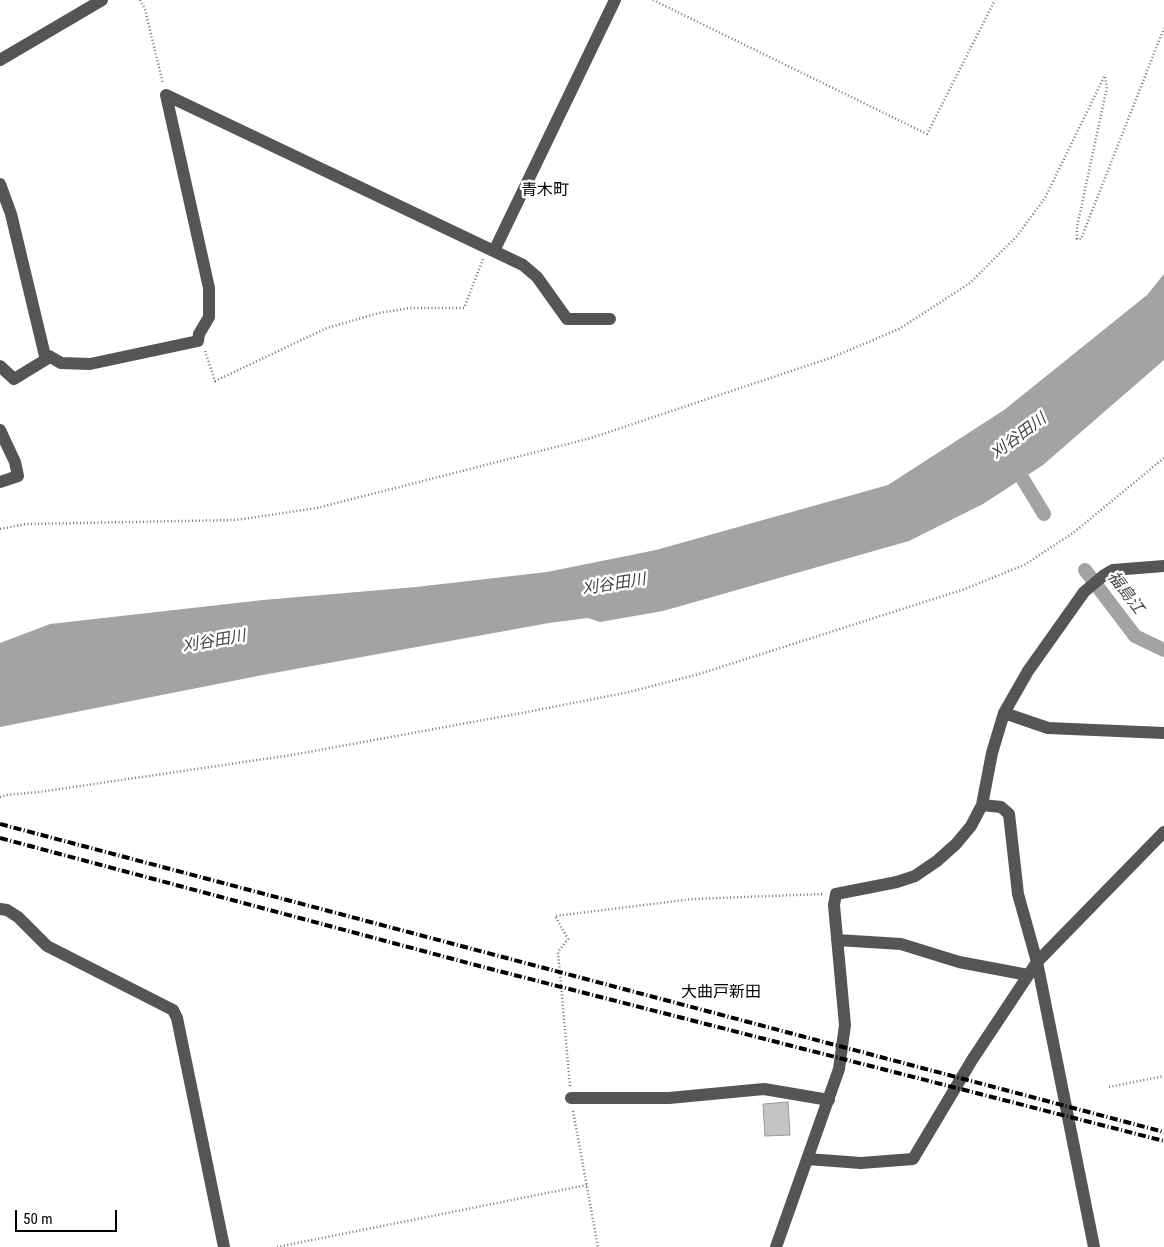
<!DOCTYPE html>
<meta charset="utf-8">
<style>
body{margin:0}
#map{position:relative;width:1164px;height:1247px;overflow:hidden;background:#fff;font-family:"Roboto Condensed",sans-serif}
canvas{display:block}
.scale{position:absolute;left:15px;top:1210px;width:102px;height:22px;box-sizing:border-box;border:2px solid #000;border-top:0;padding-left:6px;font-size:15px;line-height:18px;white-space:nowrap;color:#000;-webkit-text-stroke:4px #fff;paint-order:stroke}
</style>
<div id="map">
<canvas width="1164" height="1247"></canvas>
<div class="scale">50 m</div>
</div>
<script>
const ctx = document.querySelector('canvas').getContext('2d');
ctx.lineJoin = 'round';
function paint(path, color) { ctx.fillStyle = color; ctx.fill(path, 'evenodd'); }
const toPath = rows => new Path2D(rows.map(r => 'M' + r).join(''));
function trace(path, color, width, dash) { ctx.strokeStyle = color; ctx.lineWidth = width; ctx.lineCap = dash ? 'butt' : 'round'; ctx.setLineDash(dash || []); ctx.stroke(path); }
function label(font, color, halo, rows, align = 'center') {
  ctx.font = font + ' "Roboto Condensed","Noto Sans JP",sans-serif'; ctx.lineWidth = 5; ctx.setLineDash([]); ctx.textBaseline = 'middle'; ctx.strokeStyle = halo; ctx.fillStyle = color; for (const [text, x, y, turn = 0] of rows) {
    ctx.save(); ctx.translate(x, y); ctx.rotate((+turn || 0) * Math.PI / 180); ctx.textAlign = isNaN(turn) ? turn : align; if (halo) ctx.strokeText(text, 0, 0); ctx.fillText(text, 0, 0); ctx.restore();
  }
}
paint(toPath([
 [1164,274,1164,360,1043,465,983,504,909,541,663,611,600,622,588,618,549,623,268,674,0,727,0,643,50,624,263,600,416,587,547,572,656,550,888,485,1004,410,1147,295]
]), '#a3a3a3');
trace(toPath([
 [1013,463,1044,514],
 [1085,570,1135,636,1164,650]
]), '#a3a3a3', 14);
const building = toPath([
 [788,1102,790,1135,765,1136,763,1104,788,1102]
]);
paint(building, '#c4c4c4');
trace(building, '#999', 1);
trace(toPath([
 [140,0,145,9,163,84],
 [653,0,927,134,995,0],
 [1105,77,1107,87,1077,227,1077,239,1081,239,1164,28],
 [205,351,215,381,327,328,379,313,410,308,464,308,483,259],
 [0,529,26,524,236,520,317,508,591,438,833,357,899,329,970,283,1017,236,1045,198,1105,75],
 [0,797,7,795,39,792,292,755,522,713,629,692,699,674,965,589,1024,565,1073,533,1164,458],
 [570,1086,558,952,568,939,555,916,693,899,822,894],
 [1109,1087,1164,1076],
 [573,1111,598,1247],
 [277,1247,587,1185]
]), '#777', 2.5, [1, 2.5]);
trace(toPath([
 [0,60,102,0],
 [166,95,523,265,537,277,567,319,610,319],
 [0,184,11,214,45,356,49,356,61,363,90,364,198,341,199,334,209,317,209,288,166,95],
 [494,251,615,0],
 [0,366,14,379,50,357],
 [0,430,15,462,18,476,0,482],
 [1004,713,1048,728,1164,733],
 [982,805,1001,807,1009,814,1018,894,1037,962,1094,1247],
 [0,909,7,910,18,917,47,946,173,1010,177,1018,224,1247],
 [837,940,901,944,959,962,1028,975],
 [571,1098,669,1098,764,1089,829,1100],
 [807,1159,861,1163,913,1159,972,1060,1037,962,1164,832],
 [776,1247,839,1069,845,1025,834,905,836,894,897,882,915,876,937,861,956,844,971,826,982,805,992,753,1004,713,1028,671,1084,592,1103,576,1113,570,1164,566]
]), '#555', 12);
trace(toPath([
 [0,824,1164,1132],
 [0,838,483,967,1164,1141]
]), '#000', 4, [8, 2.5, 1, 2.5]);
label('16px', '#000', '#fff', [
 ["青木町",545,191],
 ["大曲戸新田",721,993]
]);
label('italic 16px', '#444', '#fff', [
 ["刈谷田川",1019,437,-37],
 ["刈谷田川",614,585,-9],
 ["福島江",1125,593,53],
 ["刈谷田川",214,642,-10]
]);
</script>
